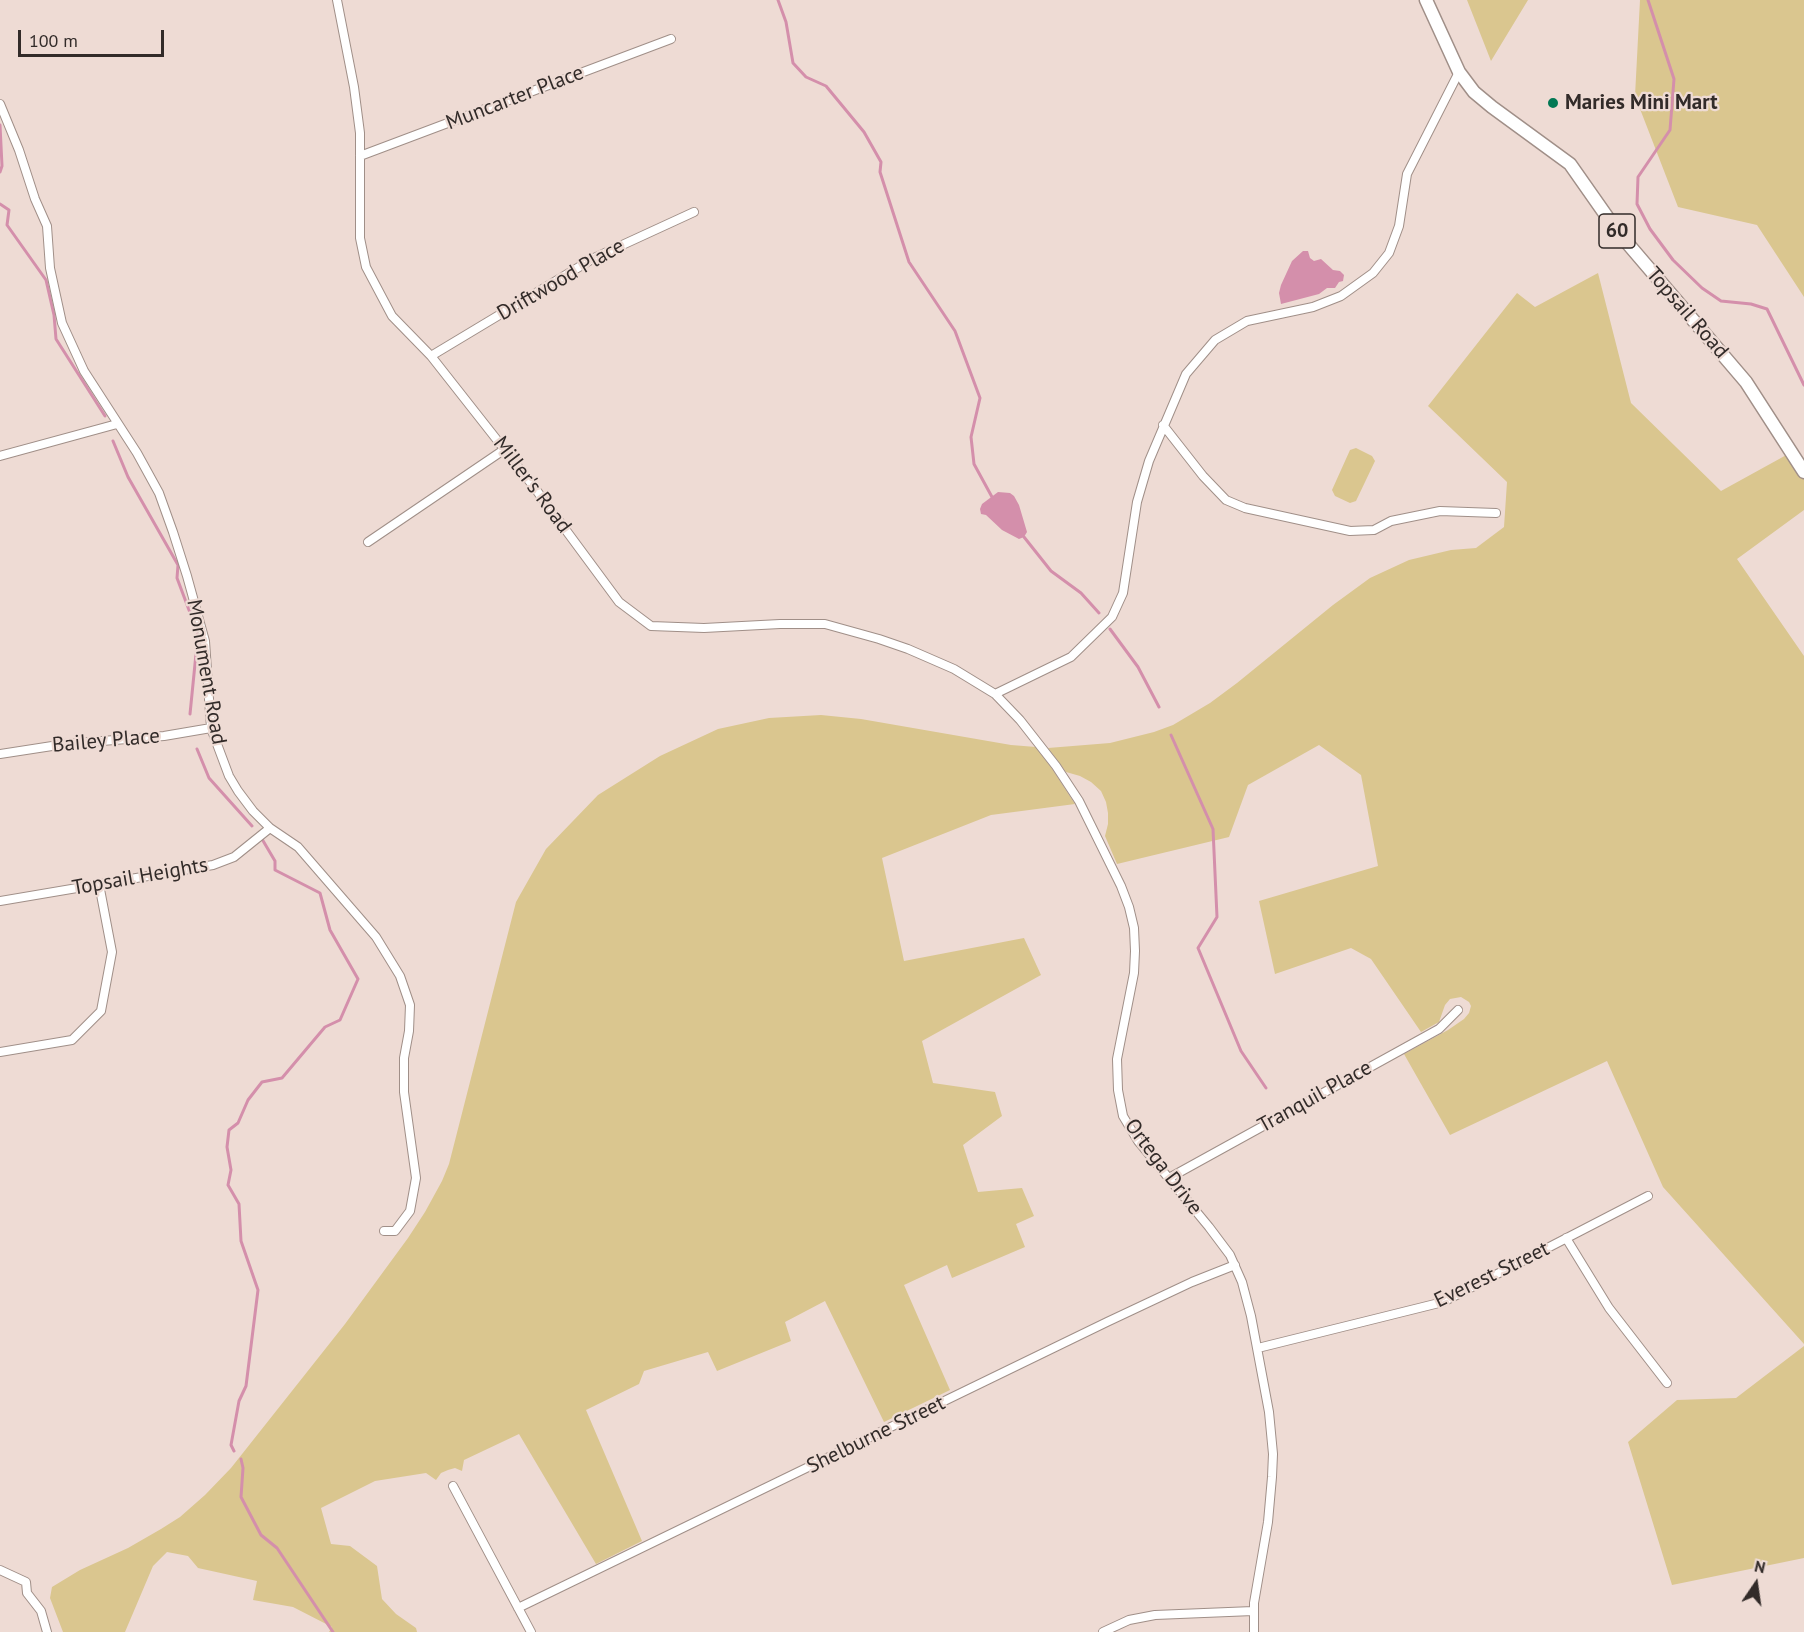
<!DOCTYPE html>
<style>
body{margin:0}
#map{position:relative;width:1804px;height:1632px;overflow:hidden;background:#eedbd4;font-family:"PT Sans",sans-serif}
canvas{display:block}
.north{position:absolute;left:1726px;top:1554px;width:60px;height:60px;-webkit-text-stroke:4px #eedbd4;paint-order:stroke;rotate:13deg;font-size:16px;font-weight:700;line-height:24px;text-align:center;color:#322b29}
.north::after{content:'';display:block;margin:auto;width:21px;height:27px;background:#322b29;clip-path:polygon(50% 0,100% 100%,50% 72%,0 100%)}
.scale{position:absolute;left:18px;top:30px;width:146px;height:27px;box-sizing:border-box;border:3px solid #322b29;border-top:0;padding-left:8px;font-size:18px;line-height:21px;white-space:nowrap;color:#322b29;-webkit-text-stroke:4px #eedbd4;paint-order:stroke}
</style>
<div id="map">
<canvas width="1804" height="1632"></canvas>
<div class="north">N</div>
<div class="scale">100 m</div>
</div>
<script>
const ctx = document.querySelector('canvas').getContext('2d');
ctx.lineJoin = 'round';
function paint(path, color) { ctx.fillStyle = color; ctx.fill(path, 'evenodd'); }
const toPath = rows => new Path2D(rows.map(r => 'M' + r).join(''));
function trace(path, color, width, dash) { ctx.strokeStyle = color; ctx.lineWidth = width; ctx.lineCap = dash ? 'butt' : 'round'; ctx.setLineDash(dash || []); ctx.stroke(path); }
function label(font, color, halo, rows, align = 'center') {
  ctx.font = font + ' "PT Sans",sans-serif'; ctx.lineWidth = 4.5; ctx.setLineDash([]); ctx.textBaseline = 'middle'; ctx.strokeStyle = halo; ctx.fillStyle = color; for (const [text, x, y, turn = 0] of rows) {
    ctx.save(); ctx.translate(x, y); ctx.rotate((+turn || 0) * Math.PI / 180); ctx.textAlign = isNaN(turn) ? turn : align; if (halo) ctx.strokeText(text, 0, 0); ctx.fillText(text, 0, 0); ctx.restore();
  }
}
paint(toPath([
 [1467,0,1528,0,1491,61],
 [1640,0,1804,0,1804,297,1757,225,1678,207,1635,96],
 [1598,273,1631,403,1721,491,1790,453,1804,476,1804,510,1737,559,1804,656,1804,1344,1663,1187,1607,1061,1450,1135,1404,1054,1448,1030,1464,1019,1469,1013,1471,1006,1469,1002,1461,997,1450,999,1445,1005,1439,1022,1421,1032,1371,959,1351,948,1275,974,1259,901,1378,866,1361,775,1319,745,1248,785,1229,837,1117,864,1105,836,1108,824,1108,813,1106,802,1101,791,1091,782,1080,776,1066,772,1048,748,1110,743,1154,732,1173,725,1210,703,1237,683,1333,605,1370,578,1409,560,1451,550,1476,548,1504,527,1507,482,1428,406,1517,293,1535,307],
 [1356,448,1372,456,1375,461,1356,501,1350,503,1335,496,1332,490,1350,450],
 [821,715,861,719,1011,745,1036,747,1051,767,1075,804,991,815,882,858,904,961,1024,938,1041,975,922,1041,933,1083,995,1092,1002,1116,963,1145,978,1192,1022,1188,1034,1216,1016,1224,1025,1247,952,1278,947,1265,904,1285,950,1390,884,1422,825,1301,785,1322,791,1341,717,1371,708,1352,644,1371,639,1384,586,1410,642,1541,596,1564,519,1434,464,1460,462,1471,455,1468,448,1470,441,1473,436,1480,426,1473,375,1481,321,1508,331,1544,350,1546,377,1566,382,1599,396,1614,416,1628,417,1632,329,1632,332,1627,293,1607,253,1600,257,1581,198,1568,188,1556,167,1552,153,1566,125,1632,63,1632,50,1598,52,1587,80,1570,128,1548,161,1529,180,1517,205,1495,231,1468,345,1324,408,1238,425,1212,442,1181,449,1164,516,902,546,849,598,795,660,756,718,729,769,718],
 [1804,1346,1804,1558,1672,1585,1628,1442,1677,1400,1736,1398]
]), '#dac68f');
paint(toPath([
 [1303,251,1308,251,1310,258,1314,261,1321,259,1333,270,1340,271,1344,275,1343,281,1339,282,1335,288,1327,288,1319,294,1281,304,1279,293,1281,285,1292,261],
 [998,492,1010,493,1014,496,1019,505,1027,532,1024,537,1019,539,1002,530,986,515,981,514,980,509,982,504]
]), '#d48fab');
trace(toPath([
 [778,0,786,22,793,63,806,77,826,86,864,132,881,162,880,172,909,262,955,331,980,398,971,437,974,464,992,497],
 [1648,0,1674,79,1670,130,1638,177,1637,204,1650,229,1673,260,1702,288,1721,301,1751,304,1767,309,1804,385],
 [0,125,2,166,0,172],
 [0,204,9,210,7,225,46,280,54,315,56,339,105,416],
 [113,441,128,477,178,565,177,578,198,634,190,714],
 [1024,537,1051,571,1081,593,1099,613],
 [1110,629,1138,667,1159,707],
 [1171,735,1213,829,1217,917,1198,948,1241,1051,1266,1088],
 [197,749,209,778,252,826],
 [234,1451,231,1445,239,1401,246,1386,258,1290,241,1241,239,1204,228,1185,231,1170,227,1147,229,1130,238,1123,248,1100,262,1082,282,1078,325,1027,340,1020,358,979,330,930,320,893,275,870,275,861,262,839],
 [241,1459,243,1468,241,1497,261,1535,277,1548,333,1632]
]), '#d48fab', 3);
const street = toPath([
 [337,0,354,87,360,133,360,238,366,267,392,316,431,356,534,487,619,602,651,626,704,628,780,624,825,624,879,639,908,649,954,669,995,694,1020,720,1056,766,1079,801,1121,886,1129,907,1134,928,1135,951,1134,973,1117,1059,1118,1090,1123,1116,1138,1141,1209,1227,1230,1255,1242,1282,1251,1316,1269,1412,1273,1454,1272,1477,1268,1522,1254,1603,1254,1632],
 [0,104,19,150,35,199,47,226,50,268,62,323,84,371,137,453,159,493,173,532,187,576,205,641,211,728,229,776,238,791,253,811,270,828,298,847,376,937,400,976,410,1005,409,1031,404,1058,404,1092,416,1178,410,1211,395,1231,384,1231],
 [360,156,671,39],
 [431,356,594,258,694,212],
 [1163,425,1203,476,1226,500,1245,508,1350,531,1374,530,1391,521,1440,511,1496,513],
 [0,456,117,424],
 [368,542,505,449],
 [995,694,1071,657,1112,617,1123,593,1137,502,1149,461,1186,374,1215,340,1247,321,1313,307,1341,296,1373,273,1389,253,1399,226,1407,174,1459,72],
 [0,754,65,744,164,736,211,728],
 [0,901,213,865,234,857,270,828],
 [0,1052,72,1040,101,1011,112,952,99,884],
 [1169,1178,1439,1029,1458,1010],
 [1566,1238,1609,1308,1667,1383],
 [1258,1348,1443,1302,1648,1196],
 [453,1486,531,1632],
 [0,1570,26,1582,27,1593,41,1611,47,1632],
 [518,1608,1107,1322,1192,1282,1235,1265],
 [1103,1632,1129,1620,1155,1615,1253,1611]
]);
const primary = toPath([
 [1426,0,1459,72,1474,92,1492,107,1570,164,1617,231,1746,382,1804,472]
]);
trace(street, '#a08f88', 10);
trace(primary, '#a08f88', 15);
trace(street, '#fff', 8);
trace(primary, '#fff', 12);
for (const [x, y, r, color] of [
 [1553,103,6,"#027854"]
]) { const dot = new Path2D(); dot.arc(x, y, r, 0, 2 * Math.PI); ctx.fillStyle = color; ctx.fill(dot); trace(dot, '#eedbd4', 2); }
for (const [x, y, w] of [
 [1617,231,36]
]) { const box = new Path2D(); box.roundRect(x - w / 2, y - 17, w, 34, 4.5); ctx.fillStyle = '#eedbd4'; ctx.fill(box); trace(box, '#322b29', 1.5); }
label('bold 20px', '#322b29', null, [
 ["60",1617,231]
]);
label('21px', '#322b29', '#eedbd4', [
 ["Muncarter Place",515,98,-21],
 ["Driftwood Place",561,280,-30],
 ["Topsail Road",1687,313,49],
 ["Miller's Road",532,485,53],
 ["Monument Road",206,672,80],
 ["Bailey Place",106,741,-5],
 ["Topsail Heights",140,877,-10],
 ["Tranquil Place",1315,1097,-29],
 ["Ortega Drive",1163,1167,53],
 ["Everest Street",1492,1275,-26],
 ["Shelburne Street",876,1435,-26]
]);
label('bold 21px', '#322b29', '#eedbd4', [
 ["Maries Mini Mart",1565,103]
], 'left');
</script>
